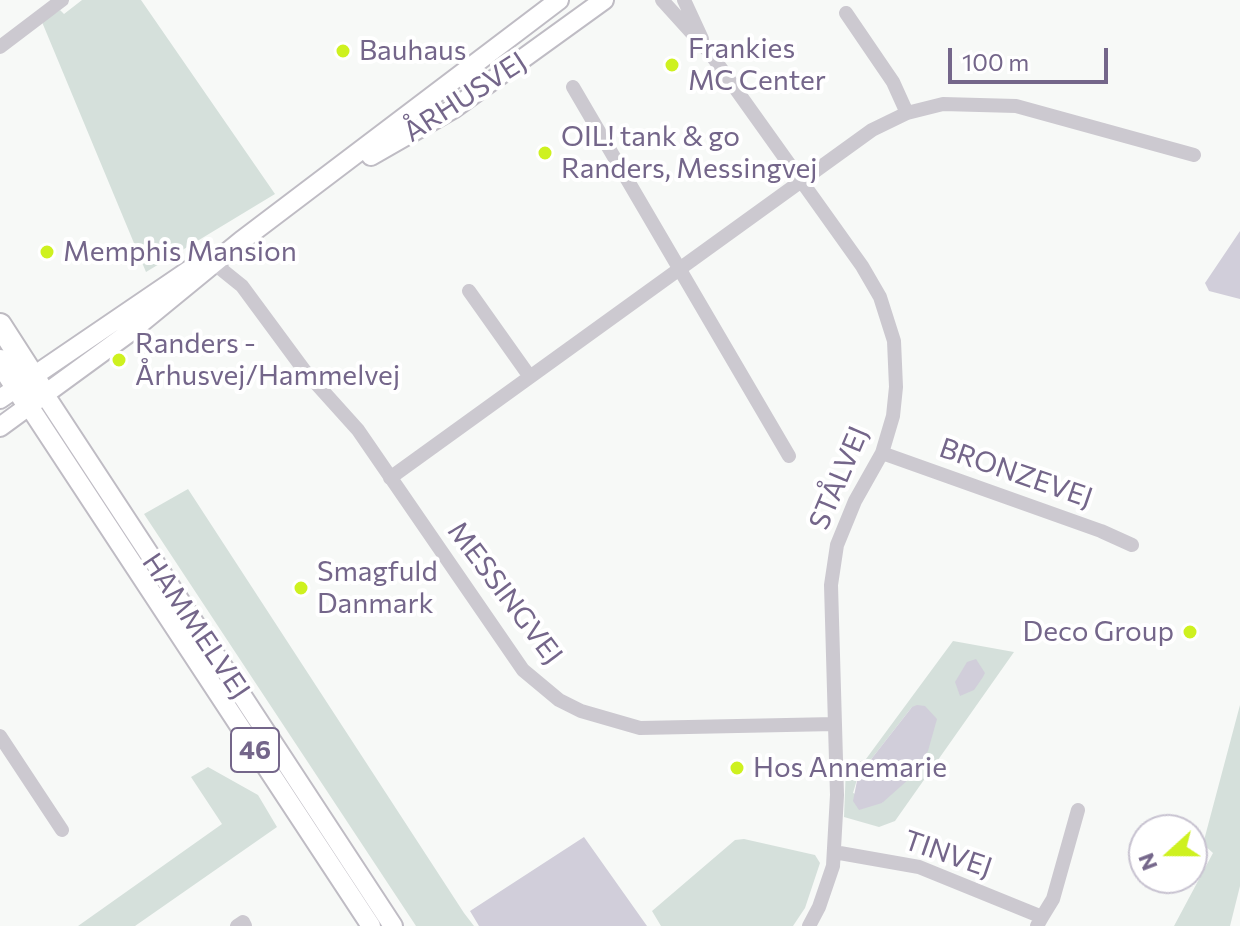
<!DOCTYPE html>
<meta charset="utf-8">
<style>
body{margin:0}
#map{position:relative;width:1240px;height:926px;overflow:hidden;background:#f7f9f7;font-family:Commissioner,sans-serif}
canvas{display:block}
.north{position:absolute;left:1128px;top:814px;width:80px;height:80px;box-sizing:border-box;background:#fff;border:2px solid #c7c2d0;border-radius:50%;rotate:249deg;font-size:22px;font-weight:700;line-height:32px;text-align:center;color:#74668a}
.north::after{content:'';display:block;margin:auto;width:28px;height:36px;background:#cef11f;clip-path:polygon(50% 0,100% 100%,50% 72%,0 100%)}
.scale{position:absolute;left:948px;top:48px;width:160px;height:36px;box-sizing:border-box;border:4px solid #74668a;border-top:0;padding-left:10px;font-size:24px;line-height:28px;white-space:nowrap;color:#74668a;-webkit-text-stroke:6px #fff;paint-order:stroke}
</style>
<div id="map">
<canvas width="1240" height="926"></canvas>
<div class="north">N</div>
<div class="scale">100 m</div>
</div>
<script>
const ctx = document.querySelector('canvas').getContext('2d');
ctx.lineJoin = 'round';
function paint(path, color) { ctx.fillStyle = color; ctx.fill(path, 'evenodd'); }
const toPath = rows => new Path2D(rows.map(r => 'M' + r).join(''));
function trace(path, color, width, dash) { ctx.strokeStyle = color; ctx.lineWidth = width; ctx.lineCap = dash ? 'butt' : 'round'; ctx.setLineDash(dash || []); ctx.stroke(path); }
function label(font, color, halo, rows, align = 'center') {
  ctx.font = font + ' Commissioner,sans-serif'; ctx.lineWidth = 8; ctx.setLineDash([]); ctx.textBaseline = 'middle'; ctx.strokeStyle = halo; ctx.fillStyle = color; for (const [text, x, y, turn = 0] of rows) {
    ctx.save(); ctx.translate(x, y); ctx.rotate((+turn || 0) * Math.PI / 180); ctx.textAlign = isNaN(turn) ? turn : align; if (halo) ctx.strokeText(text, 0, 0); ctx.fillText(text, 0, 0); ctx.restore();
  }
}
paint(toPath([
 [82,0,141,0,275,194,146,272,42,22,60,10,64,14],
 [188,489,464,913,474,926,416,926,144,514],
 [953,641,1014,652,895,821,879,827,844,817,846,767,866,759],
 [912,707,882,803,853,793,858,776],
 [1240,705,1240,886,1230,926,1174,926,1213,853,1203,844],
 [208,767,258,795,277,827,135,926,78,926,222,824,191,777],
 [744,839,815,855,820,863,805,908,793,926,661,926,652,911,735,840]
]), '#d5e0db');
paint(toPath([
 [1240,231,1240,299,1209,291,1205,283],
 [976,659,985,673,983,677,974,690,960,696,955,682,967,662],
 [917,705,925,706,937,719,928,751,909,779,882,803,859,810,853,801,858,776,912,707],
 [584,837,647,926,479,926,470,911]
]), '#d1ceda');
const major = toPath([
 [371,156,453,109,604,0],
 [45,395,393,926],
 [0,399,210,256],
 [29,406,371,926],
 [0,427,130,332,241,241,559,0]
]);
const highway = toPath([
 [0,325,45,395],
 [0,361,29,406]
]);
trace(major, '#bfbcc4', 22);
trace(highway, '#bebbc2', 26);
trace(toPath([
 [662,0,710,53,862,266,880,297,894,341,896,387,893,416,882,453,855,501,837,545,831,585,837,795,833,866,819,907,809,926],
 [684,0,702,39],
 [846,13,893,82,907,113],
 [0,47,62,0],
 [573,87,789,456],
 [216,265,242,286,304,370,358,430,523,670,559,700,581,711,640,728,835,724],
 [469,291,530,377],
 [882,453,1101,531,1132,545],
 [390,478,872,130,907,113,943,104,1016,106,1194,155],
 [0,736,62,830],
 [834,852,919,867,1042,917,1037,926],
 [1042,917,1053,899,1078,810],
 [237,926,243,922,245,926]
]), '#ccc9d0', 14);
trace(major, '#fff', 18);
trace(highway, '#fff', 22);
for (const [x, y, r, color] of [
 [343,51,8,"#cef11f"],
 [672,65,8,"#cef11f"],
 [545,153,8,"#cef11f"],
 [47,252,8,"#cef11f"],
 [119,360,8,"#cef11f"],
 [301,588,8,"#cef11f"],
 [1190,632,8,"#cef11f"],
 [737,768,8,"#cef11f"]
]) { const dot = new Path2D(); dot.arc(x, y, r, 0, 2 * Math.PI); ctx.fillStyle = color; ctx.fill(dot); trace(dot, '#fff', 3); }
for (const [x, y, w] of [
 [255,750,48]
]) { const box = new Path2D(); box.roundRect(x - w / 2, y - 22, w, 44, 6); ctx.fillStyle = '#fff'; ctx.fill(box); trace(box, '#74668a', 2); }
label('bold 26px', '#74668a', null, [
 ["46",255,750]
]);
label('28px', '#74668a', '#fff', [
 ["Frankies",688,49],
 ["MC Center",688,81],
 ["Bauhaus",359,51],
 ["OIL! tank & go",561,137],
 ["Randers, Messingvej",561,169],
 ["Memphis Mansion",63,252],
 ["Randers -",135,344],
 ["Århusvej/Hammelvej",135,376],
 ["Smagfuld",317,572],
 ["Danmark",317,604],
 ["Deco Group",1174,632,"right"],
 ["Hos Annemarie",753,768]
], 'left');
label('28px', '#74668a', '#fff', [
 ["ÅRHUSVEJ",465,97,-33],
 ["BRONZEVEJ",1016,473,19],
 ["STÅLVEJ",839,478,-67],
 ["MESSINGVEJ",505,593,53],
 ["HAMMELVEJ",196,626,56],
 ["TINVEJ",948,854,19]
]);
</script>
